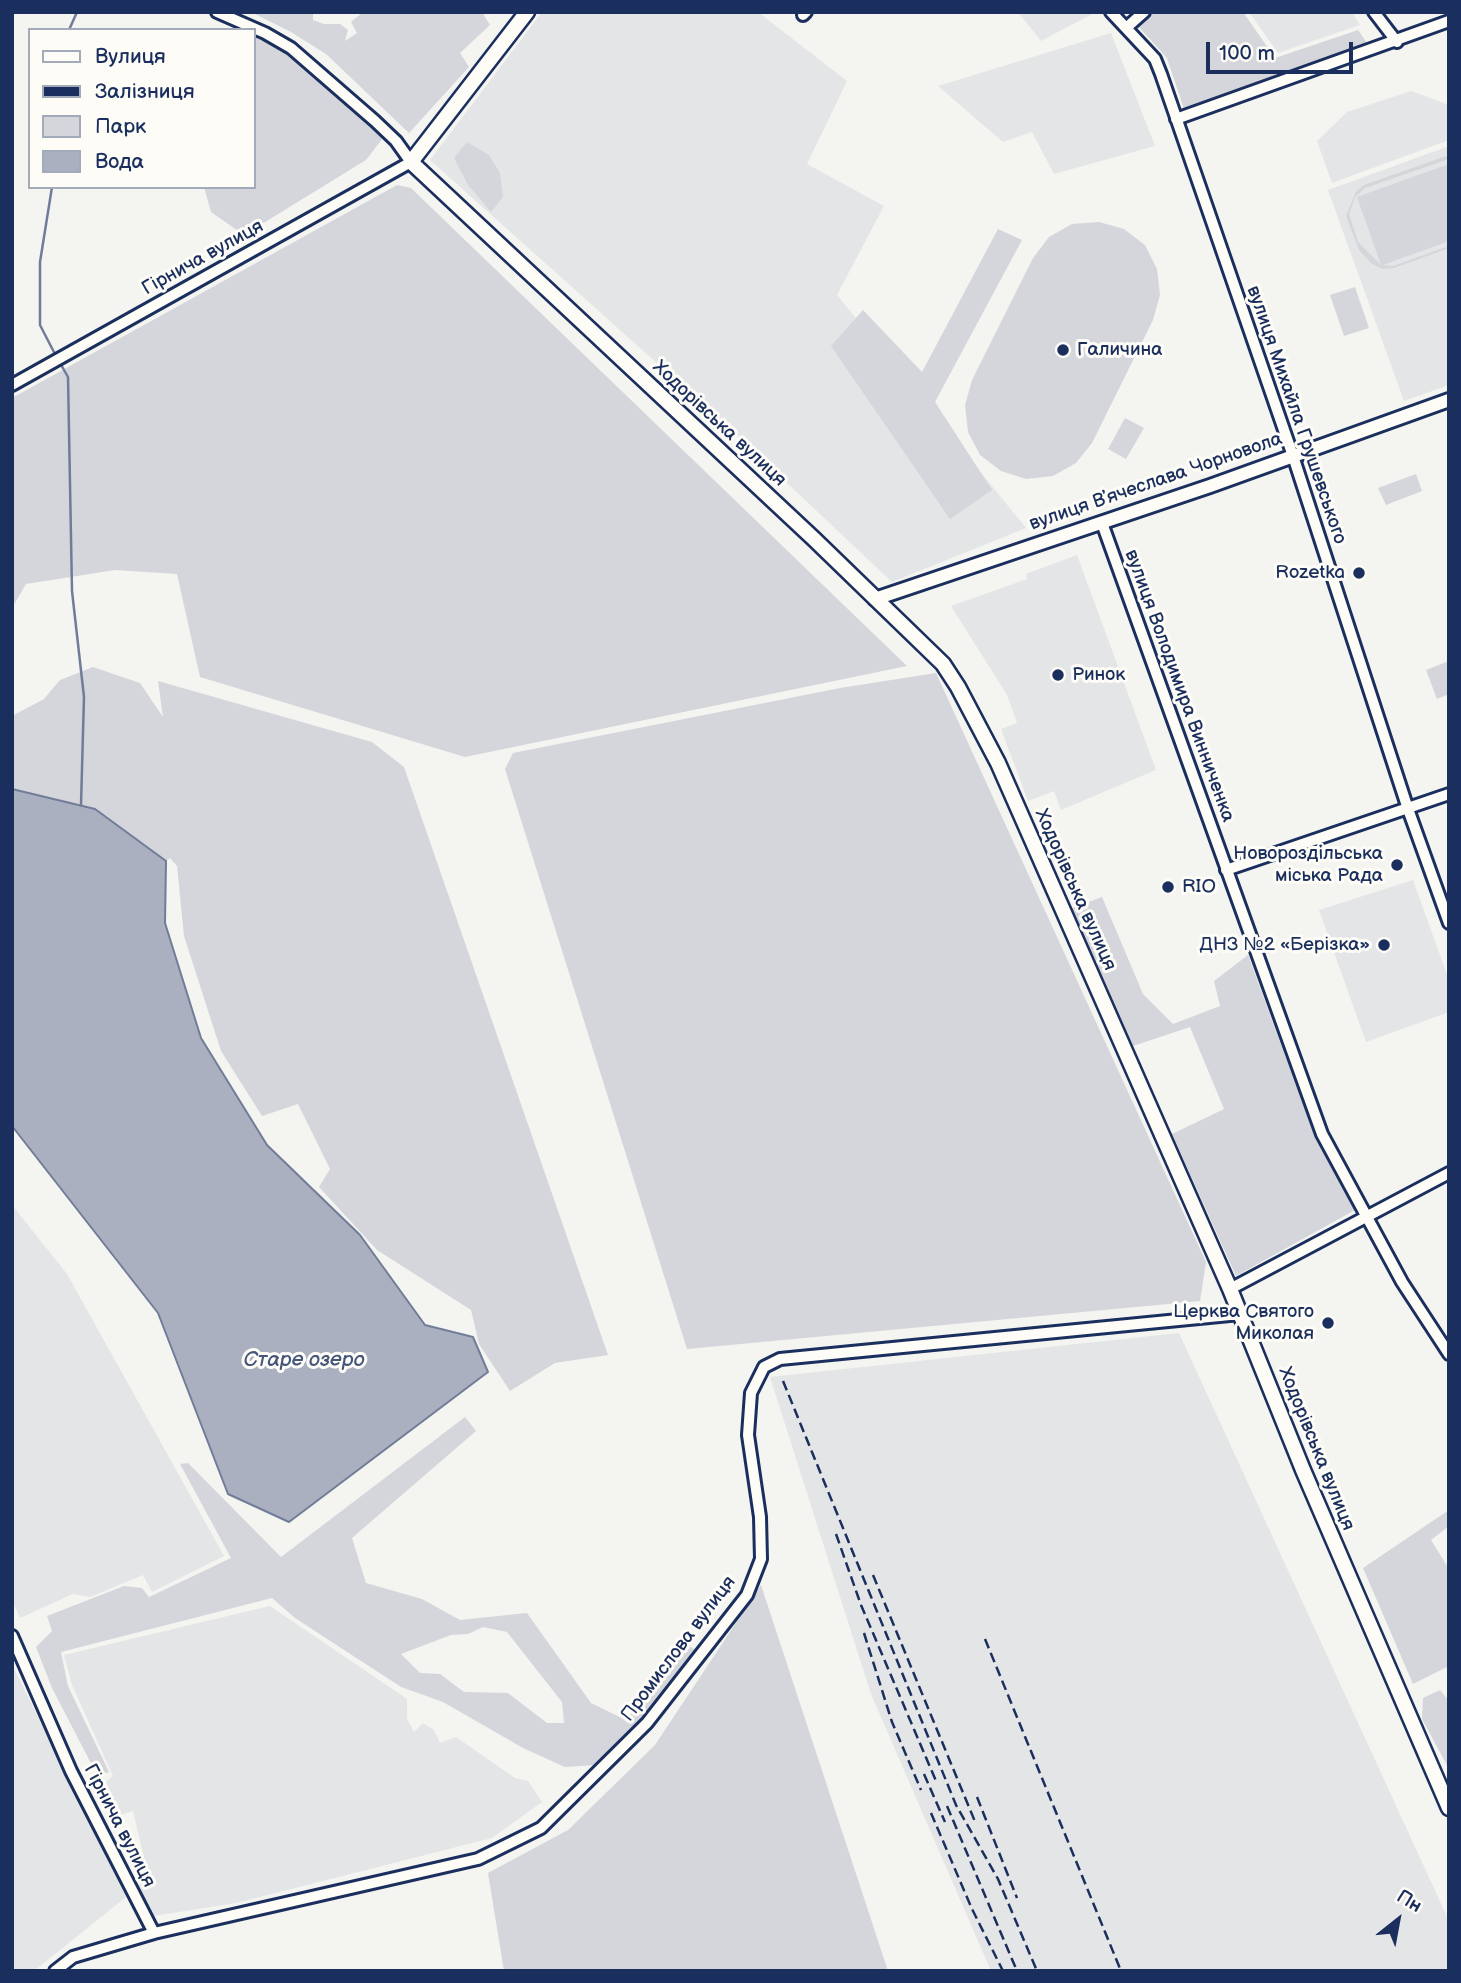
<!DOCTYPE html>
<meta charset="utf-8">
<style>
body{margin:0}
#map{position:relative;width:1461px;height:1983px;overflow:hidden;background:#f4f4f1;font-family:"Balsamiq Sans",sans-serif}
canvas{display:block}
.frame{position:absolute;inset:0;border:14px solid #1b2f5e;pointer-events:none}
.legend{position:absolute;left:28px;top:28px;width:228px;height:161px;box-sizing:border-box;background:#fdfcf7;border:2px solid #a3aaba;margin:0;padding:9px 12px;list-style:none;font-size:21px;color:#1b2f5e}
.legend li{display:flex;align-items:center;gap:14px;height:35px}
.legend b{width:35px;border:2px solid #a3aaba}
.north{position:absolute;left:1363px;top:1885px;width:70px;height:70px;-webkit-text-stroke:5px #fdfcf7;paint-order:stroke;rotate:31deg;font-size:19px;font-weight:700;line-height:28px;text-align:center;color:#1b2f5e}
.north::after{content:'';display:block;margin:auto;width:24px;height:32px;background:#1b2f5e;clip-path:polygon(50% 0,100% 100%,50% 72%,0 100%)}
.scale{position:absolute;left:1206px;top:42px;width:147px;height:32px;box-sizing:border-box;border:4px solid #1b2f5e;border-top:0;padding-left:9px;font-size:21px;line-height:24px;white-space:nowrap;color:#1b2f5e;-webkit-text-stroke:5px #fdfcf7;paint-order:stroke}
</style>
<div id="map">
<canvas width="1461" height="1983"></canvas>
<div class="frame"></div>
<ul class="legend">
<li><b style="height:9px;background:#fdfcf7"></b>Вулиця</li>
<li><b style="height:9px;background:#1b2f5e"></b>Залізниця</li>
<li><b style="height:19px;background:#d4d6db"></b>Парк</li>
<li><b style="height:19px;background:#aab0bf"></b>Вода</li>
</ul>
<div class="north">Пн</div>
<div class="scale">100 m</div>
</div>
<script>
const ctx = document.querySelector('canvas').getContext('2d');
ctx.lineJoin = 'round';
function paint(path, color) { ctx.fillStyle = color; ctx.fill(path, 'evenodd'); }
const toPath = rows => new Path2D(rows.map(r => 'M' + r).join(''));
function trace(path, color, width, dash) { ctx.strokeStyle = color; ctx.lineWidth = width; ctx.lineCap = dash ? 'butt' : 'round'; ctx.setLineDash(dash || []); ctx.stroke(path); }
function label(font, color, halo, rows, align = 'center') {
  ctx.font = font + ' "Balsamiq Sans",sans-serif'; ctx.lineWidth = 6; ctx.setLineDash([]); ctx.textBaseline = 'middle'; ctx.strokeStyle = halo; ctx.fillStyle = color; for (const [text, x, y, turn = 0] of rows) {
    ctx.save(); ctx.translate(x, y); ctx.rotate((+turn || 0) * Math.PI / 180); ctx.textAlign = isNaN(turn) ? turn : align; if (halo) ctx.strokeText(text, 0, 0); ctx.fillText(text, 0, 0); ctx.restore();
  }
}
paint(toPath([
 [542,12,758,12,847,81,807,164,884,206,837,295,1026,528,892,582,715,415,430,160],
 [1018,12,1093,12,1094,13,1041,41],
 [1249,12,1352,12,1360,25,1278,53],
 [1111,33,1155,146,1054,174,1032,132,1003,142,938,86],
 [1411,91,1449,105,1449,140,1332,183,1317,141,1347,112],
 [1449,146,1449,385,1404,401,1328,190],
 [1077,555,1156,770,1061,810,1054,791,1028,801,1001,729,1017,723,1007,695,951,606,1027,579,1026,574],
 [1413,880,1449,980,1449,1012,1366,1042,1319,910],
 [12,1205,67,1274,224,1556,152,1592,143,1575,90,1597,73,1594,20,1618,12,1600],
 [1179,1333,1449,1921,1449,1971,991,1971,871,1694,770,1377],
 [270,1606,407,1699,407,1719,414,1732,423,1723,434,1730,440,1743,456,1737,515,1778,528,1781,542,1802,492,1838,236,1903,153,1916,139,1886,146,1866,133,1811,120,1815,106,1782,113,1776,72,1685,64,1655],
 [12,1664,126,1897,34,1971,12,1971]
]), '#e4e5e6');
paint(toPath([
 [251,12,313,12,313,20,324,24,340,24,348,30,345,41,357,33,351,22,363,12,482,12,490,25,460,53,469,67,409,133,326,54,291,32],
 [1152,12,1243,12,1275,58,1358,30,1369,46,1185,112,1167,58,1137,25],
 [254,36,303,63,383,138,366,160,244,235,211,212,204,187,254,187],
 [467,142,489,155,500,173,503,197,491,212,468,185,454,158],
 [1449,155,1449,159,1365,188,1355,197,1349,214,1358,242,1381,265,1357,197,1449,164,1449,241,1383,265,1393,266,1449,246,1449,248,1394,268,1383,269,1372,264,1359,250,1346,216,1356,192,1364,185],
 [397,185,411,188,907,666,465,757,200,677,177,574,115,570,26,584,12,608,12,398],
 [1099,222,1124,229,1145,245,1157,269,1160,295,1153,320,1092,443,1076,463,1053,476,1026,479,1001,471,980,455,968,432,965,405,972,380,1033,258,1049,237,1072,224],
 [998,229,1022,240,935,402,992,490,950,519,831,346,863,310,922,372],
 [1355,287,1369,328,1344,336,1330,295],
 [1125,418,1144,428,1126,459,1108,449],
 [1416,474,1422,491,1386,505,1378,488],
 [1449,661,1449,694,1437,699,1426,670],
 [93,667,140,683,163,717,158,681,372,742,404,767,608,1355,555,1363,510,1391,479,1344,471,1310,377,1250,319,1187,330,1169,298,1104,262,1116,221,1051,184,936,177,866,170,858,166,861,95,809,12,789,12,716,44,699,60,680],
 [936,673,1206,1262,1200,1301,687,1349,505,769,513,753,840,688],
 [1102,897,1143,994,1173,1024,1220,1006,1214,981,1248,955,1315,1137,1355,1210,1236,1276,1172,1134,1224,1109,1190,1027,1133,1046,1072,908],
 [465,1417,476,1431,352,1538,366,1583,422,1599,460,1620,527,1613,591,1703,626,1720,686,1644,697,1651,638,1725,597,1765,565,1767,523,1748,443,1702,401,1687,295,1618,272,1598,61,1652,68,1686,109,1772,97,1775,52,1688,36,1647,52,1631,47,1616,124,1586,142,1588,149,1597,231,1558,180,1464,188,1463,281,1557],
 [483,1627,507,1632,562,1702,564,1723,547,1723,508,1693,464,1692,440,1674,420,1673,401,1654,451,1635,468,1634],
 [1449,1510,1449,1526,1431,1540,1449,1569,1449,1666,1413,1684,1363,1568],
 [761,1585,888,1971,504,1971,488,1873,568,1830,655,1745],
 [1440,1690,1449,1701,1449,1769,1422,1719,1423,1698]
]), '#d4d6db');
const water = toPath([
 [12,789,95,809,166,861,165,923,201,1038,267,1145,360,1235,425,1325,473,1337,488,1372,289,1522,228,1494,158,1313,12,1126,12,789]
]);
paint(water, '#aab0bf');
trace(water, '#717c98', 2);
trace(toPath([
 [69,30,77,12],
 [52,187,40,262,40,325,57,358],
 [60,363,68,377,72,591,84,697,81,805]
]), '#717c98', 2.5);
const minor = toPath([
 [1111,12,1155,59,1161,74,1293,456,1408,809,1449,923],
 [1374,12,1397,42],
 [803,15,806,12],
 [1126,28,1144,12],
 [1176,119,1449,21],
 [12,385,411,162,396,141,375,121,291,48,265,33,217,12],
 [1102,523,1322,1134,1402,1282,1449,1354],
 [1226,870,1449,794],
 [1230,1289,1449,1173],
 [12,1636,71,1771,154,1933,73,1957,55,1971],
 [154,1933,478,1859,541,1828,647,1723,747,1595,761,1559,760,1517,748,1435,751,1393,764,1367,780,1359,1240,1314]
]);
const tertiary = toPath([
 [875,599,1210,486,1449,400]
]);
const secondary = toPath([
 [527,12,411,162,814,539,943,664,958,687,998,763,1230,1289,1303,1470,1449,1808]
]);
trace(minor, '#1b2f5e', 16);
trace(tertiary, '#1b2f5e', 18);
trace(secondary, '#1b2f5e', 19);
trace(minor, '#fdfcf7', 10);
trace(tertiary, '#fdfcf7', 12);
trace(secondary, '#fdfcf7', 14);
trace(toPath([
 [783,1381,956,1805,998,1879,1037,1971],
 [836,1534,861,1605,936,1781],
 [873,1575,976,1824],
 [864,1633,892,1722,921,1790],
 [985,1639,1121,1971],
 [924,1774,945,1822],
 [977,1797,1017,1898],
 [947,1806,1017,1971],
 [931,1813,972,1909,1003,1971]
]), '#1b2f5e', 2.5, [10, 5]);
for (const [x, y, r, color] of [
 [1063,350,7,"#1b2f5e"],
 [1359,573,7,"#1b2f5e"],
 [1058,675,7,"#1b2f5e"],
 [1397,865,7,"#1b2f5e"],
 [1168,887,7,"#1b2f5e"],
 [1384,945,7,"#1b2f5e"],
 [1328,1323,7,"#1b2f5e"]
]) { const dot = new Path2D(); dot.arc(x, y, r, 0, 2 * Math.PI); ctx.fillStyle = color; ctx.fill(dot); trace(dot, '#fdfcf7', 2.5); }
label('19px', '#1b2f5e', '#fdfcf7', [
 ["Гірнича вулиця",203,258,-29],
 ["вулиця Михайла Грушевського",1296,415,71],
 ["Ходорівська вулиця",719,424,43],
 ["вулиця Вʼячеслава Чорновола",1156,482,-19],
 ["вулиця Володимира Винниченка",1179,686,70],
 ["Ходорівська вулиця",1075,890,66],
 ["Ходорівська вулиця",1316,1449,68],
 ["Промислова вулиця",679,1649,-53],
 ["Гірнича вулиця",119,1826,63]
]);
label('19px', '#1b2f5e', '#fdfcf7', [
 ["Галичина",1077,350,"left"],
 ["Rozetka",1345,573],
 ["Ринок",1072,675,"left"],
 ["Новороздільська",1383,854],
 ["міська Рада",1383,876],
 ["RIO",1182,887,"left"],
 ["ДНЗ №2 «Берізка»",1370,945],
 ["Церква Святого",1314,1312],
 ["Миколая",1314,1334]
], 'right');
label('italic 21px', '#46567b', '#fdfcf7', [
 ["Старе озеро",304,1361]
]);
</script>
